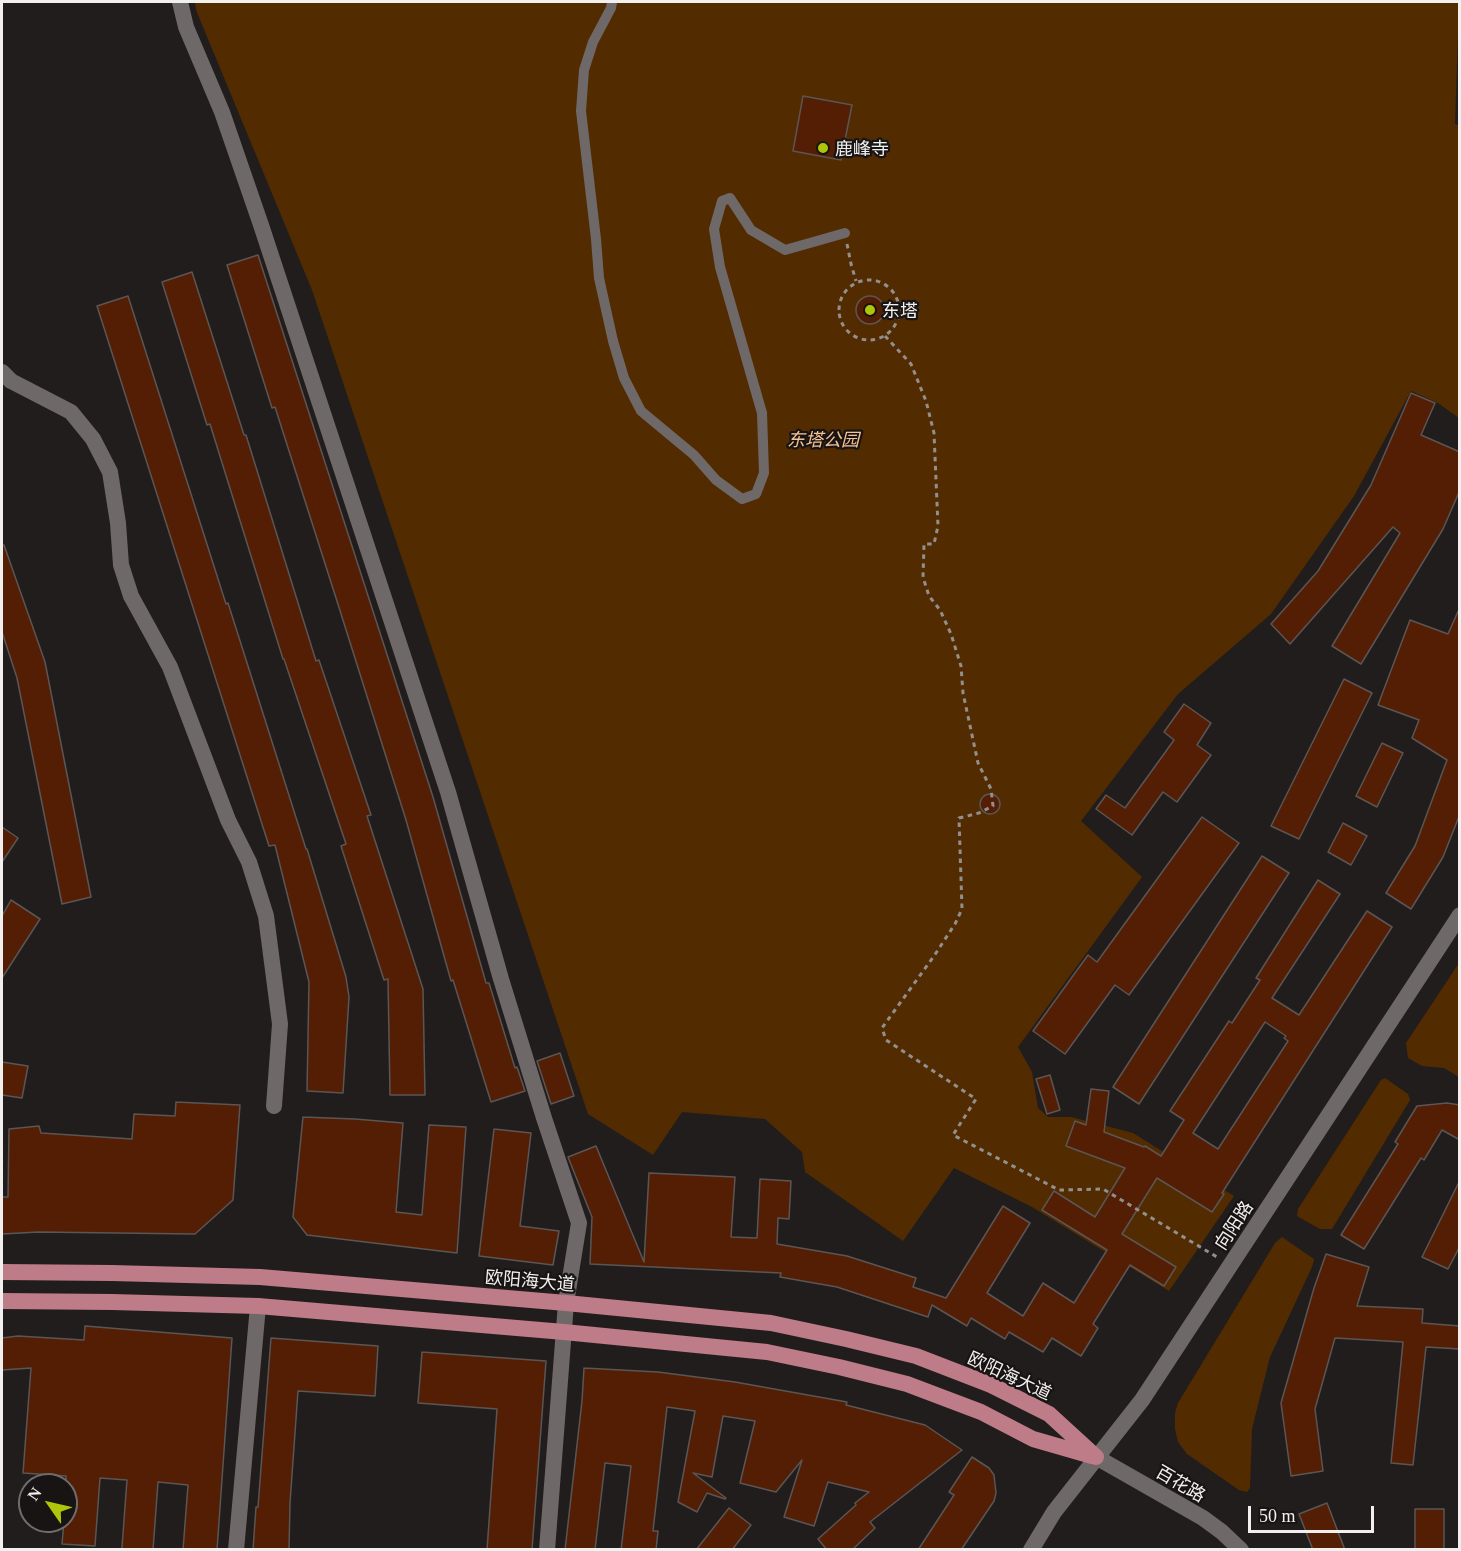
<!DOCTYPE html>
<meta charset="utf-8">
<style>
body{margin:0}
#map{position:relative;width:1461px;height:1551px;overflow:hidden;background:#211d1c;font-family:Georgia,serif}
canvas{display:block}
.frame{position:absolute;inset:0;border:3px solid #f2efef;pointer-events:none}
.north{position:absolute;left:18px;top:1473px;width:60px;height:60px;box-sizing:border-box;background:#171413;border:2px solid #6f6c6b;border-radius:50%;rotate:304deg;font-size:16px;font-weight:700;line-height:24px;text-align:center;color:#f2efef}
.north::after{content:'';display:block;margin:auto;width:21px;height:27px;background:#aec509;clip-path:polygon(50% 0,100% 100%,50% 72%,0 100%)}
.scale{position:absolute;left:1248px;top:1506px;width:126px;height:27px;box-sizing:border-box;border:3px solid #f2efef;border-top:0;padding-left:8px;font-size:18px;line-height:21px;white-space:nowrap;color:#f2efef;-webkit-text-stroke:4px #171413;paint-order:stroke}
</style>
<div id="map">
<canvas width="1461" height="1551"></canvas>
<div class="frame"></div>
<div class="north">N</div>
<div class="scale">50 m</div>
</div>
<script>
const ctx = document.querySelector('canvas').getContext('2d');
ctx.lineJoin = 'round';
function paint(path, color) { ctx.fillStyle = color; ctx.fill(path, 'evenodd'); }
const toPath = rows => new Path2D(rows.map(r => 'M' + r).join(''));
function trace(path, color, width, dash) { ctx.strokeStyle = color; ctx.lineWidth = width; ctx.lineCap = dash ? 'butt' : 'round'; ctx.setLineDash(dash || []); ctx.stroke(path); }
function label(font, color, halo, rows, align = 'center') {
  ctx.font = font + ' Georgia,"Noto Sans SC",serif'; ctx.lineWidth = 4.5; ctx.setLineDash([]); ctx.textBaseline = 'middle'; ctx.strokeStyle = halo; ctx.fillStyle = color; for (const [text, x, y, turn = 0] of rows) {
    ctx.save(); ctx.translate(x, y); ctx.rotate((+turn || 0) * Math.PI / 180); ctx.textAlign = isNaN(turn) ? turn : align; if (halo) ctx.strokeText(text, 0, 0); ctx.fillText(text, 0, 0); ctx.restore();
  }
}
paint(toPath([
 [195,2,1459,2,1455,124,1460,126,1459,418,1438,403,1411,391,1354,496,1271,614,1178,694,1081,821,1142,877,1018,1047,1032,1072,1038,1108,1048,1117,1071,1117,1133,1133,1234,1196,1169,1291,1032,1207,954,1168,903,1241,805,1172,802,1152,765,1119,682,1112,653,1155,588,1114,312,290,196,10],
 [1459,963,1459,1077,1444,1068,1422,1066,1408,1058,1406,1043],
 [1385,1078,1408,1094,1410,1100,1332,1229,1320,1229,1297,1216,1298,1209,1381,1080],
 [1282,1237,1314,1259,1312,1267,1270,1357,1252,1429,1250,1488,1247,1492,1239,1490,1187,1454,1178,1442,1175,1429,1175,1413,1178,1403,1275,1243]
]), '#522c00');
const building = toPath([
 [803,96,852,105,841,160,793,151,803,96],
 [258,255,433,797,486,983,489,983,515,1068,517,1067,525,1091,491,1102,453,980,451,981,406,820,336,598,275,407,272,408,227,265,258,255],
 [192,272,244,435,246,435,316,661,319,660,371,815,367,816,423,989,425,1095,390,1095,388,979,384,980,341,846,346,844,284,659,283,659,210,424,207,425,162,282,192,272],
 '856 310a14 14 0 1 1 28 0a14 14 0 1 1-28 0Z',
 [128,296,226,604,228,603,306,849,307,849,346,977,349,997,343,1093,307,1091,309,982,275,845,269,846,97,306,128,296],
 [1411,393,1435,403,1421,435,1460,452,1460,490,1443,529,1361,664,1332,646,1400,533,1393,527,1290,644,1271,624,1318,571,1371,485,1411,393],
 [2,545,4,545,45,662,91,897,62,904,17,678,2,632,2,545],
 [1460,607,1460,814,1443,857,1411,909,1386,893,1415,846,1447,760,1412,738,1419,720,1378,705,1410,620,1448,634,1460,607],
 [1344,679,1372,693,1299,839,1271,826,1344,679],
 [1184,704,1211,723,1197,745,1211,755,1177,802,1163,792,1132,835,1096,809,1106,795,1125,808,1174,740,1164,732,1184,704],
 [1382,743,1403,753,1377,807,1356,796,1382,743],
 '980 804a10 10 0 1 1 20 0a10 10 0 1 1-20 0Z',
 [1202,817,1239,843,1129,995,1115,985,1065,1054,1033,1031,1088,955,1097,962,1202,817],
 [1343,823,1367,836,1351,865,1328,852,1343,823],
 [2,827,18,838,2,862,2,827],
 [1262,856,1289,873,1139,1104,1113,1087,1262,856],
 [1318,880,1340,894,1272,998,1299,1015,1367,911,1392,927,1222,1193,1224,1194,1212,1212,1157,1178,1122,1234,1176,1267,1164,1286,1130,1265,1093,1324,1098,1328,1081,1356,1052,1338,1043,1352,1009,1332,1005,1339,971,1318,967,1326,932,1305,928,1317,837,1287,780,1277,781,1273,590,1264,592,1217,568,1157,596,1146,644,1262,649,1173,735,1177,731,1237,757,1238,760,1179,791,1181,789,1219,778,1218,777,1244,847,1256,916,1278,913,1287,946,1298,1003,1206,1030,1223,987,1293,1023,1316,1043,1283,1074,1303,1107,1250,1042,1210,1054,1191,1095,1217,1125,1168,1066,1146,1075,1121,1086,1125,1091,1089,1109,1091,1104,1132,1144,1147,1145,1146,1161,1156,1184,1120,1170,1111,1229,1021,1232,1023,1260,980,1256,978,1318,880],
 [1265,1022,1286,1036,1284,1038,1288,1041,1218,1149,1193,1133,1265,1022],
 [11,900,40,919,2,978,2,916,11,900],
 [560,1053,574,1096,551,1104,537,1061,560,1053],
 [2,1062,28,1066,22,1098,2,1095,2,1062],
 [1050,1075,1060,1110,1047,1114,1036,1079,1050,1075],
 [176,1102,240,1105,233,1200,195,1234,38,1232,2,1234,2,1197,8,1197,9,1129,39,1126,41,1133,132,1139,134,1114,175,1116,176,1102],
 [1447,1103,1460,1105,1460,1140,1442,1130,1424,1160,1421,1158,1364,1249,1341,1235,1398,1144,1395,1142,1417,1106,1447,1103],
 [303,1117,355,1119,403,1123,396,1212,422,1215,429,1125,466,1127,457,1253,307,1235,293,1217,303,1117],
 [494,1129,531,1133,520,1226,559,1231,553,1265,479,1256,494,1129],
 [1460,1180,1460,1246,1448,1269,1422,1257,1460,1180],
 [1326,1254,1369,1267,1357,1306,1423,1309,1422,1323,1460,1326,1460,1349,1426,1347,1413,1465,1391,1463,1403,1342,1335,1338,1315,1409,1323,1471,1291,1476,1281,1403,1314,1288,1326,1254],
 [85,1326,232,1338,217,1550,183,1550,188,1485,158,1482,153,1550,121,1550,122,1547,127,1480,100,1478,95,1546,62,1544,64,1521,66,1521,66,1476,23,1473,31,1368,2,1370,2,1338,18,1336,84,1340,85,1326],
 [271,1338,378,1346,375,1396,298,1391,290,1503,289,1550,253,1550,256,1507,258,1507,271,1338],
 [422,1352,546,1361,532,1550,487,1550,497,1409,418,1403,422,1352],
 [584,1368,658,1372,735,1382,847,1402,846,1405,925,1425,962,1450,870,1522,875,1528,852,1550,827,1550,818,1539,856,1505,855,1503,869,1492,828,1482,814,1526,784,1517,802,1460,776,1492,740,1483,755,1421,723,1416,712,1477,693,1473,726,1498,725,1499,707,1493,697,1512,678,1502,695,1411,667,1407,653,1531,658,1531,656,1550,621,1550,631,1466,605,1463,595,1550,565,1550,582,1401,584,1368],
 [972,1457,989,1468,994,1475,996,1493,994,1501,961,1550,918,1550,954,1495,949,1492,972,1457],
 [1327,1503,1345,1550,1313,1550,1299,1514,1327,1503],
 [729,1508,751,1525,732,1550,696,1550,729,1508],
 [1415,1509,1444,1509,1444,1550,1415,1550,1415,1509]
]);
paint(building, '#531e03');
trace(building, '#5b5655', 1.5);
trace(toPath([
 [847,244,851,264,856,281],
 '839 310a30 30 0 1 1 60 0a30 30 0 1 1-60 0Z',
 [885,336,911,364,926,401,934,433,938,526,934,544,924,544,923,577,929,596,940,610,951,634,961,666,963,693,978,763,991,789,993,806,979,813,959,818,962,909,955,924,934,956,882,1028,886,1040,976,1099,953,1135,1059,1190,1103,1189,1217,1257]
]), '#928f8e', 3, [4.5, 4.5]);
trace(toPath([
 [612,2,611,8,593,42,584,70,581,111,596,239,599,278,613,341,624,378,641,411,694,455,716,480,742,499,756,494,764,473,762,413,720,267,714,229,722,201,730,198,751,230,785,250,845,233]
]), '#6e6968', 10);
trace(toPath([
 [180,2,186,27,222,112,261,225,448,792,501,979,544,1118,579,1223,566,1303,547,1550],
 [2,372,11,381,71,412,93,439,110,472,118,523,121,565,131,596,170,667,228,820,249,862,266,916,280,1024,274,1106]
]), '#6e6968', 16);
trace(toPath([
 [236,1550,258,1306]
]), '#6e6968', 16);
trace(toPath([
 [1096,1457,1203,1518,1222,1532,1241,1550],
 [1031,1550,1054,1512,1142,1400,1460,915]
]), '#6e6968', 16);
trace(toPath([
 [2,1272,112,1273,260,1277,566,1303,771,1323,846,1339,916,1356,991,1385,1049,1414,1096,1457],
 [2,1301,112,1302,258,1306,564,1332,767,1352,839,1367,907,1384,981,1412,1033,1439,1092,1456]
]), '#be7b88', 16);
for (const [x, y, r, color] of [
 [823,148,6,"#aec509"],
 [870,310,6,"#aec509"]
]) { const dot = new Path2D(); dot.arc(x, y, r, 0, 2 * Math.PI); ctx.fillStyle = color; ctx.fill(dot); trace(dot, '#171413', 2); }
label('18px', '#f2efef', '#171413', [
 ["鹿峰寺",835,148],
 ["东塔",882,310]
], 'left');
label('italic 18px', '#f5c295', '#171413', [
 ["东塔公园",823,439]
]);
label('18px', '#f2efef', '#171413', [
 ["向阳路",1233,1225,-57],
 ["欧阳海大道",530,1280,5],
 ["欧阳海大道",1010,1375,25],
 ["百花路",1181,1483,30]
]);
</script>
